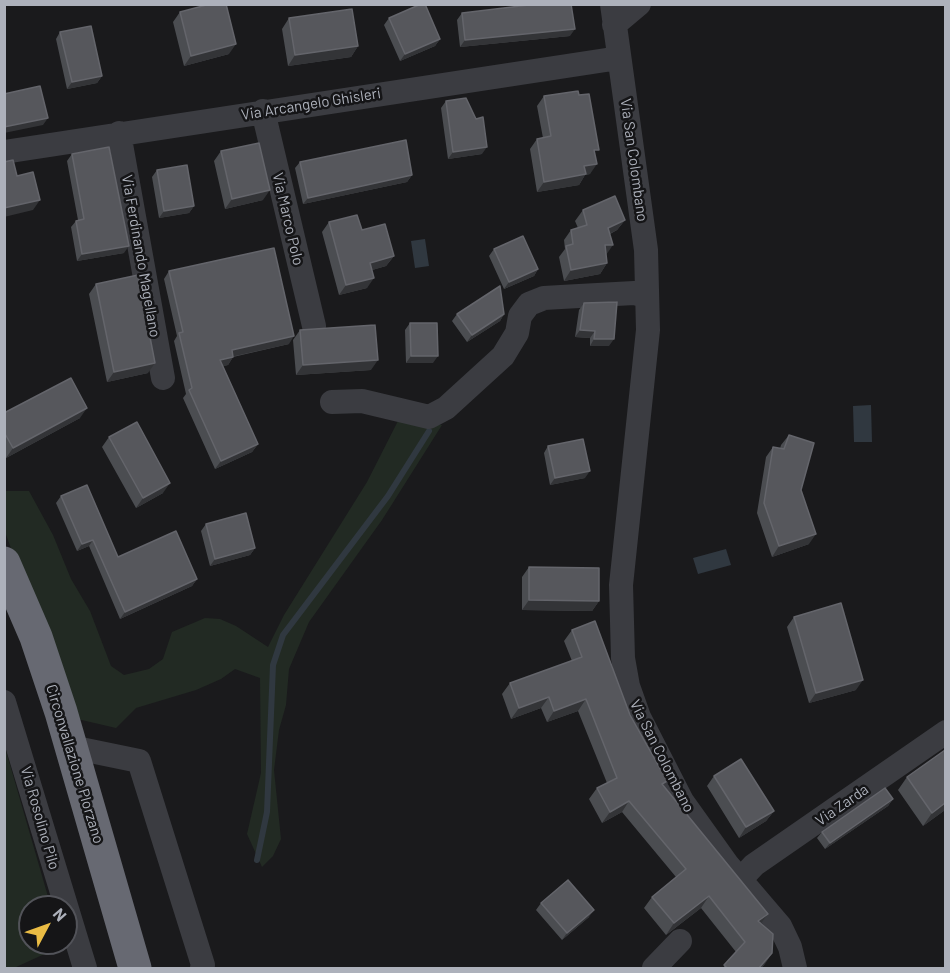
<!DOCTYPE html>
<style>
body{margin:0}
#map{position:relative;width:950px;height:973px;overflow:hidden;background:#1a1a1c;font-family:Barlow,sans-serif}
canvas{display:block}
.frame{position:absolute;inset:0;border:6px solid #adb1bb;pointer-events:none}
.north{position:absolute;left:18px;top:895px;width:60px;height:60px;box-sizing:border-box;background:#151517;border:2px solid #525359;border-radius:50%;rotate:49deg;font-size:16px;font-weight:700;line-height:24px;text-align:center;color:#adb1bb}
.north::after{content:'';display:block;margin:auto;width:21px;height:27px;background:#eabc44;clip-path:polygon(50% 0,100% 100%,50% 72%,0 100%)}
</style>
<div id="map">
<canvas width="950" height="973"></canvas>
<div class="frame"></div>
<div class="north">N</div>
</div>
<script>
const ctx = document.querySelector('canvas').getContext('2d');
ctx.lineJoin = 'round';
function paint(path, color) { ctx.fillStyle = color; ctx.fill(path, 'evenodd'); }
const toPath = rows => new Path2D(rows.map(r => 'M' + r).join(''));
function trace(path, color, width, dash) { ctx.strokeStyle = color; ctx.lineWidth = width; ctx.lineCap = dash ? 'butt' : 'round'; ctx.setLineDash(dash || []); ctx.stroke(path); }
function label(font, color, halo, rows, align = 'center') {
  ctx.font = font + ' Barlow,sans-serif'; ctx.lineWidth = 5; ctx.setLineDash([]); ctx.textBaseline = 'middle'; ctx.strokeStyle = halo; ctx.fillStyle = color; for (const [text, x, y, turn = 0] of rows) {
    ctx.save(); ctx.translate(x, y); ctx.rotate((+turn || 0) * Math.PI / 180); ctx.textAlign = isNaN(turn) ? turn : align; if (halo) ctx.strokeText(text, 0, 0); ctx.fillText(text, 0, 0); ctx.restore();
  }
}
paint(toPath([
 [400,417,442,425,382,520,309,622,289,669,286,705,279,730,274,770,281,839,273,856,262,867,247,834,261,773,260,678,235,669,221,679,196,690,136,708,116,728,73,718,5,532,5,491,29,491,53,535,71,579,90,611,111,666,124,675,149,669,163,659,172,632,205,618,220,619,236,626,268,647,284,615,367,482],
 [4,744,51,907,30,907,30,943,62,943,62,946,14,968,4,968]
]), '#222a23');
paint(toPath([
 [425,239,429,266,415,268,411,241],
 [871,405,872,442,854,442,853,406],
 [726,549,731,565,698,574,693,558]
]), '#303840');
trace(toPath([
 [257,860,267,812,273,665,283,635,388,496,429,431]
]), '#303840', 6);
trace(toPath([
 [612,4,646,250,648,330,621,585,623,658,628,686,639,717,682,801,727,864,780,926,790,947,795,968],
 [614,25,639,4],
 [263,111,314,326],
 [119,133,163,378],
 [4,152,619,58],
 [332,402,362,401,429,417,446,408,503,356,517,333,520,316,529,304,544,298,561,297,634,293,647,296],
 [4,702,85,968],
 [71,747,139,761,203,965,202,968],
 [740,880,754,865,946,732],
 [654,968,680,941]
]), '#3b3c41', 24);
trace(toPath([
 [4,563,36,637,61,712,135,968]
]), '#676972', 33);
paint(toPath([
 [180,12,229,54,184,66,173,22],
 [462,13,570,36,460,47,457,20],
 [289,18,358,46,351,57,288,66,282,29],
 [389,18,440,39,435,46,400,61,384,25],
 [60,32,102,76,97,83,67,89,56,39],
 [544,96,595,155,590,174,585,175,579,185,537,192,530,149,537,139,543,138,537,106],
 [446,101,476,119,482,154,448,159,441,108],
 [221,151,263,200,225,209,214,161],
 [72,154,124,253,77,261,71,227,76,221,78,220,67,161],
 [300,162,412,175,407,182,303,204,295,168],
 [157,170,194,206,189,213,159,218,152,177],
 [583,210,625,220,617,230,610,234,606,254,607,263,600,274,564,281,559,257,565,249,564,240,571,230,578,228,575,221],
 [329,222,362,230,394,256,386,266,372,270,367,288,339,295,322,232],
 [494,249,538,269,534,276,504,289,489,256],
 [169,271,289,344,233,357,228,365,223,366,258,444,252,452,215,469,183,398,186,394,174,341,177,336,164,279],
 [96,284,148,373,107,382,89,294],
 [584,303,609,346,590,346,590,338,575,337,579,310],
 [457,314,504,314,500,321,467,342,452,321],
 [410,323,433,363,406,363,405,330],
 [300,330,371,370,296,375,293,340],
 [4,413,80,418,6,458,4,455],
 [789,435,801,490,809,544,772,557,757,513,766,457,773,447,780,449,781,445],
 [109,437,163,493,136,508,102,447],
 [548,446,585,478,550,485,544,453],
 [61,496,118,557,197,579,192,586,120,619,89,546,77,551,56,503],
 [206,524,255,548,250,555,210,566,201,531],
 [529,567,599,601,592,611,522,610,522,577],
 [794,617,856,690,809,703,787,627],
 [572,630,630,715,663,787,768,914,761,923,772,953,761,969,722,969,736,952,701,908,666,935,644,908,652,897,676,877,622,812,602,823,589,799,597,788,607,783,578,711,547,722,541,708,511,719,502,694,510,683,572,661,564,641],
 [945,750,945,810,923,826,898,790,907,777],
 [714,776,774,811,766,821,739,838,707,786],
 [893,799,888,806,825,849,817,838,822,832],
 [541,903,589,917,562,940,536,910]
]), '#4b4d51');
paint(toPath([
 [575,29,570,36,460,47,465,40],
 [440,39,435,46,400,61,405,54],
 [236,44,229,54,184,66,191,56],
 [358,46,351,57,288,66,295,55],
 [102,76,97,83,67,89,72,82],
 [48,118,43,125,4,133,4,127],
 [487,147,482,154,448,159,453,152],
 [597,164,590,174,585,175,579,185,537,192,544,182,584,166],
 [412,175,407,182,303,204,308,198],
 [270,190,263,200,225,209,232,199],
 [40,200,33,210,4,217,4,208],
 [194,206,189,213,159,218,164,211],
 [625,220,617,230,601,238,608,228],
 [605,245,613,245,606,255],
 [129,246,124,253,77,261,82,254],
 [394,256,386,266,362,273,370,263],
 [607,263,600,274,564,281,571,270],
 [538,269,534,276,504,289,509,282],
 [374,278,367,288,339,295,346,285],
 [504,314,500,321,467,342,472,335],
 [580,330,595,331,590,338,575,337],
 [294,336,289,344,226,358,232,350],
 [594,339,614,339,609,346,590,346],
 [411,356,438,356,433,363,406,363],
 [233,357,228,365,215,368,220,360],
 [378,360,371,370,296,375,303,365],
 [155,363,148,373,107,382,114,372],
 [87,408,80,418,6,458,13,448],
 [258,444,252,452,215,469,221,461],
 [590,471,585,478,550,485,555,478],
 [170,483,163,493,136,508,143,498],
 [816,534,809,544,772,557,779,546],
 [93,540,89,546,77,551,82,544],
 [255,548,250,555,210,566,215,559],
 [197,579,192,586,120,619,125,612],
 [529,600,599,601,592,611,522,610],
 [863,680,856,690,809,703,816,693],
 [549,697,541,708,511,719,519,708],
 [586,699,578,711,547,722,554,711],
 [893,799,888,806,825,849,830,843],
 [629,801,622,812,602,823,610,812],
 [945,803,945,810,923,826,932,813],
 [774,811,766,821,739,838,746,827],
 [709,896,701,908,666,935,674,923],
 [594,910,589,917,562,940,567,933],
 [768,914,760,925,758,921],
 [772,953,765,964,761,969,758,969]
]), '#333437');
const building = toPath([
 [210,4,226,4,236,44,191,56,180,12,210,4],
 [421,4,425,4,440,39,405,54,389,18,421,4],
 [537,4,571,4,575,29,465,40,462,13,537,4],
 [352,9,358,46,295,55,289,18,352,9],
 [91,26,102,76,72,82,60,32,91,26],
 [40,86,48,118,4,127,4,94,40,86],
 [578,91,579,95,589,94,599,150,594,150,597,164,584,166,586,174,544,182,537,139,551,136,544,96,578,91],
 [466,98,476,119,483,117,487,147,453,152,446,101,466,98],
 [406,140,412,175,308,198,300,162,406,140],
 [259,143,270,190,232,199,221,151,259,143],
 [109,147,129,246,82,254,76,221,84,219,72,154,109,147],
 [13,160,17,176,33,172,40,200,4,208,4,162,13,160],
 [187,165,194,206,164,211,157,170,187,165],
 [615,196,625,220,608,228,613,245,605,245,607,263,571,270,566,246,573,244,571,230,587,225,583,210,615,196],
 [357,215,362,230,385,224,394,256,370,263,374,278,346,285,329,222,357,215],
 [523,236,538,269,509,282,494,249,523,236],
 [274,248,294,336,232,350,233,357,220,360,258,444,221,461,189,390,192,388,179,333,183,332,169,271,274,248],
 [138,275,155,363,114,372,96,284,138,275],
 [500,286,504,314,472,335,457,314,500,286],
 [617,302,614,339,594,339,595,331,580,330,584,303,617,302],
 [410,323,437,323,438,356,411,356,410,323],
 [375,325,378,360,303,365,300,330,375,325],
 [71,378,87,408,13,448,4,432,4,413,71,378],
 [137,422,170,483,143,498,109,437,137,422],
 [789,435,814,443,801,490,816,534,779,546,764,503,773,447,784,449,789,435],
 [583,439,590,471,555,478,548,446,583,439],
 [87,485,118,557,176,531,197,579,125,612,93,540,82,544,61,496,87,485],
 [246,513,255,548,215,559,206,524,246,513],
 [529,567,599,568,599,601,529,600,529,567],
 [841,603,863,680,816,693,794,617,841,603],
 [595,621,630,715,667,781,662,784,768,914,758,921,773,934,772,953,758,969,728,969,724,965,745,942,709,896,674,923,652,897,686,869,629,801,610,812,597,788,617,778,586,699,554,711,549,697,519,708,510,683,582,657,572,630,595,621],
 [945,750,945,803,932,813,907,777,945,750],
 [741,759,774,811,746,827,714,776,741,759],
 [885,788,893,799,830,843,822,832,885,788],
 [568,880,594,910,567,933,541,903,568,880]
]);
paint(building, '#56575c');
trace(building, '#64656b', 1.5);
label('15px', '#adb1bb', '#151517', [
 ["Via Arcangelo Ghisleri",311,104,-9],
 ["Via San Colombano",634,160,82],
 ["Via Marco Polo",288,219,77],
 ["Via Ferdinando Magellano",141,256,80],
 ["Via San Colombano",662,756,63],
 ["Circonvallazione Plorzano",75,764,73],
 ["Via Zarda",842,805,-35],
 ["Via Rosolino Pilo",40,818,74]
]);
</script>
